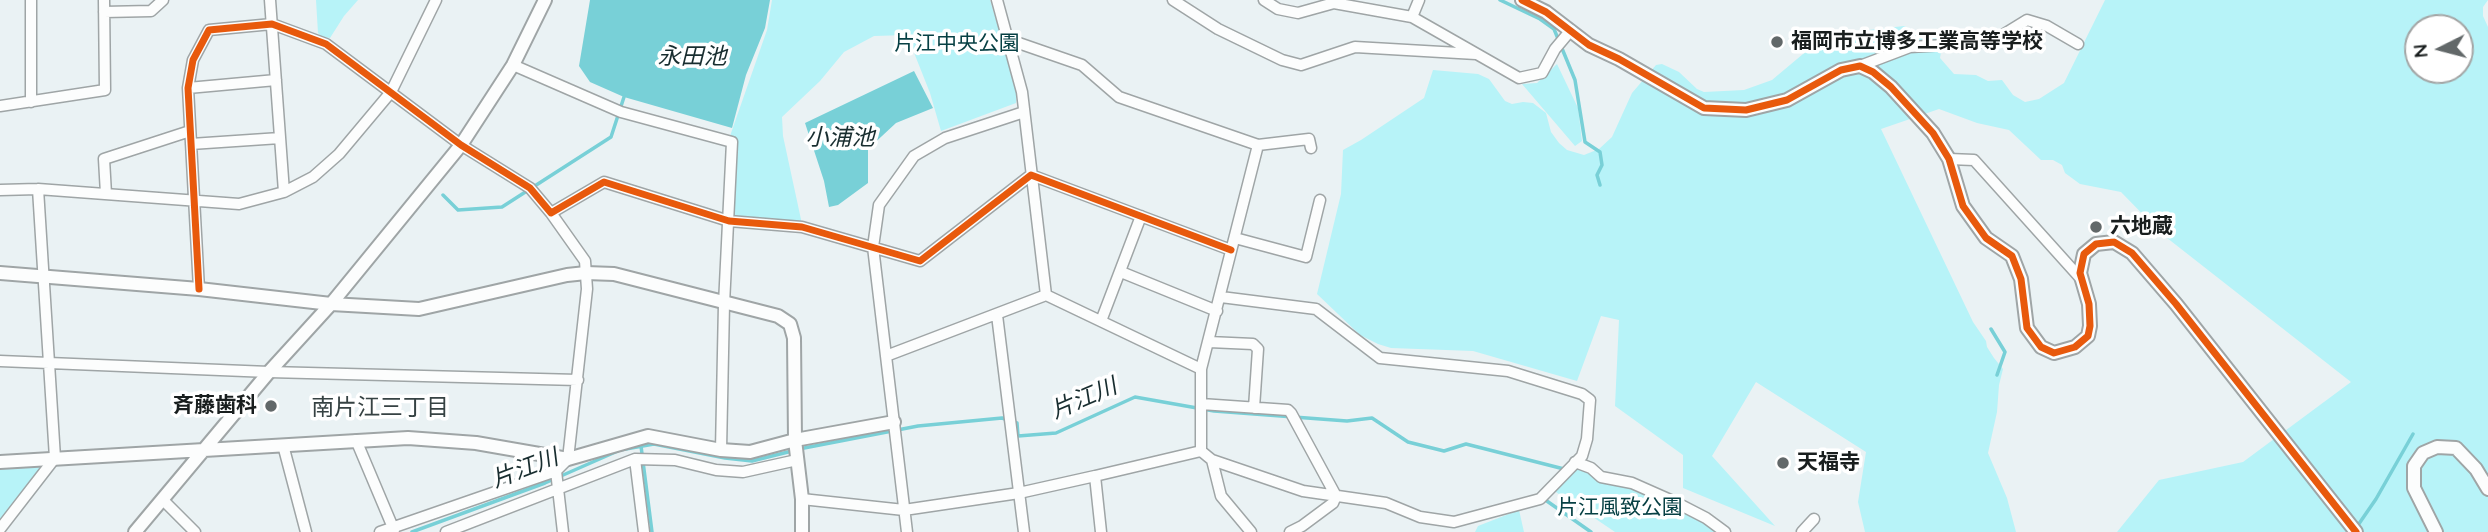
<!DOCTYPE html>
<meta charset="utf-8">
<style>
body{margin:0}
#map{position:relative;width:2488px;height:532px;overflow:hidden;background:#eaf2f4;font-family:Quicksand,sans-serif}
canvas{display:block}
.north{position:absolute;left:2404px;top:14px;width:70px;height:70px;box-sizing:border-box;background:#fff;border:2px solid #a3a5a5;border-radius:50%;rotate:264deg;font-size:19px;font-weight:700;line-height:28px;text-align:center;color:#191e1e}
.north::after{content:'';display:block;margin:auto;width:24px;height:32px;background:#626869;clip-path:polygon(50% 0,100% 100%,50% 72%,0 100%)}
</style>
<div id="map">
<canvas width="2488" height="532"></canvas>
<div class="north">N</div>
</div>
<script>
const ctx = document.querySelector('canvas').getContext('2d');
ctx.lineJoin = 'round';
function paint(path, color) { ctx.fillStyle = color; ctx.fill(path, 'evenodd'); }
const toPath = rows => new Path2D(rows.map(r => 'M' + r).join(''));
function trace(path, color, width, dash) { ctx.strokeStyle = color; ctx.lineWidth = width; ctx.lineCap = dash ? 'butt' : 'round'; ctx.setLineDash(dash || []); ctx.stroke(path); }
function label(font, color, halo, rows, align = 'center') {
  ctx.font = font + ' Quicksand,"Noto Sans JP",sans-serif'; ctx.lineWidth = 7; ctx.setLineDash([]); ctx.textBaseline = 'middle'; ctx.strokeStyle = halo; ctx.fillStyle = color; for (const [text, x, y, turn = 0] of rows) {
    ctx.save(); ctx.translate(x, y); ctx.rotate((+turn || 0) * Math.PI / 180); ctx.textAlign = isNaN(turn) ? turn : align; if (halo) ctx.strokeText(text, 0, 0); ctx.fillText(text, 0, 0); ctx.restore();
  }
}
paint(toPath([
 [316,0,358,0,344,16,330,38,322,37,318,33],
 [772,0,990,0,1017,90,1016,103,941,131,930,93,907,35,874,36,844,52,820,81,782,117,783,136,802,224,740,219,731,213,738,146,730,136,767,30],
 [2105,0,2488,0,2483,7,2483,16,2488,27,2488,532,2117,532,2159,480,2243,462,2351,382,2162,234,2121,192,2080,184,2065,173,2062,165,2053,160,2041,160,2009,130,1977,123,1939,109,1881,129,1973,322,1986,341,1987,347,1994,358,2003,369,1999,385,1997,412,1988,453,2007,498,2016,532,1865,532,1858,502,1866,452,1756,382,1712,456,1775,526,1683,488,1683,455,1615,406,1619,320,1601,316,1577,381,1473,351,1391,348,1378,344,1360,335,1317,294,1341,194,1343,150,1361,140,1424,98,1433,70,1478,74,1489,79,1505,101,1512,104,1523,102,1533,103,1546,113,1551,132,1559,143,1567,150,1584,155,1599,149,1612,137,1632,93,1656,65,1662,64,1679,72,1697,89,1704,92,1744,90,1772,80,1803,54,1842,33,1904,26,1933,38,1944,34,1940,58,1954,74,1976,75,1988,81,2002,80,2013,95,2025,102,2039,99,2064,83],
 [2418,28,2460,28,2460,70,2418,70],
 [1557,64,1578,108,1582,141,1575,146,1522,84,1537,83],
 [39,465,42,468,0,523,0,468],
 [1576,465,1672,504,1721,532,1615,532,1553,490],
 [1519,510,1524,532,1475,532,1478,526]
]), '#b7f3f8');
paint(toPath([
 [590,0,770,0,765,28,746,75,732,128,624,97,590,82,579,66],
 [914,71,933,108,896,123,868,149,868,183,838,205,829,207,824,181,805,123]
]), '#78d0d7');
trace(toPath([
 [1500,0,1540,19,1554,29,1575,80,1585,142,1600,152,1602,165,1597,175,1600,185],
 [443,195,458,210,502,207,611,137,624,97],
 [1991,329,2005,352,1997,375],
 [641,446,652,532],
 [799,449,918,426,1002,418,1017,423,1018,436,1056,433,1135,397,1214,411,1347,421,1372,418,1408,442,1444,451,1466,444,1564,469,1563,470],
 [1544,499,1591,532],
 [2356,528,2376,499,2413,434],
 [412,532,545,483,620,450,654,444,725,458,752,461,792,451]
]), '#78d0d7', 3.5);
const minor = toPath([
 [31,0,31,102],
 [270,0,284,192],
 [997,0,1022,92,1046,295],
 [1173,0,1218,29,1282,60,1301,65,1355,47,1476,54],
 [1264,0,1278,9,1298,13,1334,3,1412,17,1519,78,1542,73,1555,49,1571,30],
 [104,12,151,11,163,0],
 [1412,17,1419,0],
 [1007,39,1082,65,1119,97,1258,145],
 [513,65,621,112,732,142,724,304,721,450],
 [1860,66,1910,47,1978,43,2001,36,2027,20,2047,26,2078,44],
 [188,88,276,80],
 [0,106,105,90,104,0],
 [191,144,280,138],
 [1949,159,1974,160,2082,280],
 [0,190,38,189,239,204,284,192,313,177,339,154,391,92,436,0],
 [106,194,104,159,190,131],
 [1235,238,1306,257,1320,200],
 [1121,272,1217,311],
 [199,289,188,88,193,60,209,30,272,24,326,44,461,145,530,188,551,213,604,182,729,221,802,227,920,261,1031,175,1231,250],
 [997,315,1024,532],
 [1101,321,1141,216],
 [1209,342,1253,344,1258,349,1254,408],
 [886,356,1046,295,1201,369],
 [0,361,269,372,578,380],
 [1201,404,1288,410,1291,413,1336,496,1333,503,1302,526,1290,532],
 [356,440,394,530],
 [283,445,306,532],
 [1201,451,1201,369,1258,145,1309,139,1311,148],
 [635,459,644,532],
 [1212,460,1221,496,1251,532],
 [1575,462,1591,468,1601,477,1632,483,1675,502,1706,518,1725,532],
 [556,471,563,532],
 [1095,476,1201,451,1212,460,1303,491,1386,503,1420,517,1454,522,1540,499,1582,456,1587,439,1590,400,1582,394,1508,371,1380,358,1316,309,1221,297],
 [802,499,904,510,1019,493,1095,476,1101,532],
 [163,500,195,532],
 [0,529,55,458,38,189],
 [380,532,556,471,568,459,587,289,585,261,551,213],
 [446,532,635,459,675,460,716,470,743,472,797,460],
 [907,532,873,247,879,205,914,156,945,138,1024,112],
 [1802,532,1814,519]
]);
const tertiary = toPath([
 [1522,0,1546,12,1589,45,1619,59,1704,108,1746,110,1787,100,1841,70,1860,66,1873,72,1891,87,1933,133,1949,159,1963,206,1986,238,2012,256,2021,279,2027,328,2041,347,2054,353,2075,347,2088,336,2090,326,2089,304,2080,273,2084,254,2096,244,2114,242,2132,253,2176,304,2356,532],
 [0,273,199,289,331,304,419,309,567,275,586,273,614,274,778,316,790,324,794,338,795,440,802,499,802,532],
 [0,462,408,438,476,443,568,459,648,436,721,450,750,452,795,440,894,422],
 [135,532,269,372,331,304,461,145,513,65,545,0],
 [2436,532,2414,488,2414,466,2423,453,2437,447,2456,448,2476,469,2488,489]
]);
trace(minor, '#9fa5a6', 13);
trace(tertiary, '#9fa5a6', 16);
trace(minor, '#fcfdfd', 10);
trace(tertiary, '#fcfdfd', 12);
trace(toPath([
 [1522,0,1546,12,1589,45,1619,59,1704,108,1746,110,1787,100,1841,70,1860,66,1873,72,1891,87,1933,133,1949,159,1963,206,1986,238,2012,256,2021,279,2027,328,2041,347,2054,353,2075,347,2088,336,2090,326,2089,304,2080,273,2084,254,2096,244,2114,242,2132,253,2176,304,2356,532],
 [199,289,188,88,193,60,209,30,272,24,326,44,461,145,530,188,551,213,604,182,729,221,802,227,920,261,1031,175,1231,250]
]), '#e8590c', 7);
for (const [x, y, r, color] of [
 [1777,42,7,"#626869"],
 [2096,227,7,"#626869"],
 [271,406,7,"#626869"],
 [1783,463,7,"#626869"]
]) { const dot = new Path2D(); dot.arc(x, y, r, 0, 2 * Math.PI); ctx.fillStyle = color; ctx.fill(dot); trace(dot, '#fff', 2.5); }
label('bold 21px', '#191e1e', '#fff', [
 ["福岡市立博多工業高等学校",1791,42],
 ["六地蔵",2110,227],
 ["斉藤歯科",257,406,"right"],
 ["天福寺",1797,463]
], 'left');
label('21px', '#074044', '#fff', [
 ["片江中央公園",957,44],
 ["片江風致公園",1620,508]
]);
label('italic 23px', '#182d2f', '#fff', [
 ["永田池",692,57],
 ["小浦池",840,138],
 ["片江川",1084,399,-23],
 ["片江川",525,469,-21]
]);
label('23px', '#364243', '#fff', [
 ["南片江三丁目",380,408]
]);
</script>
